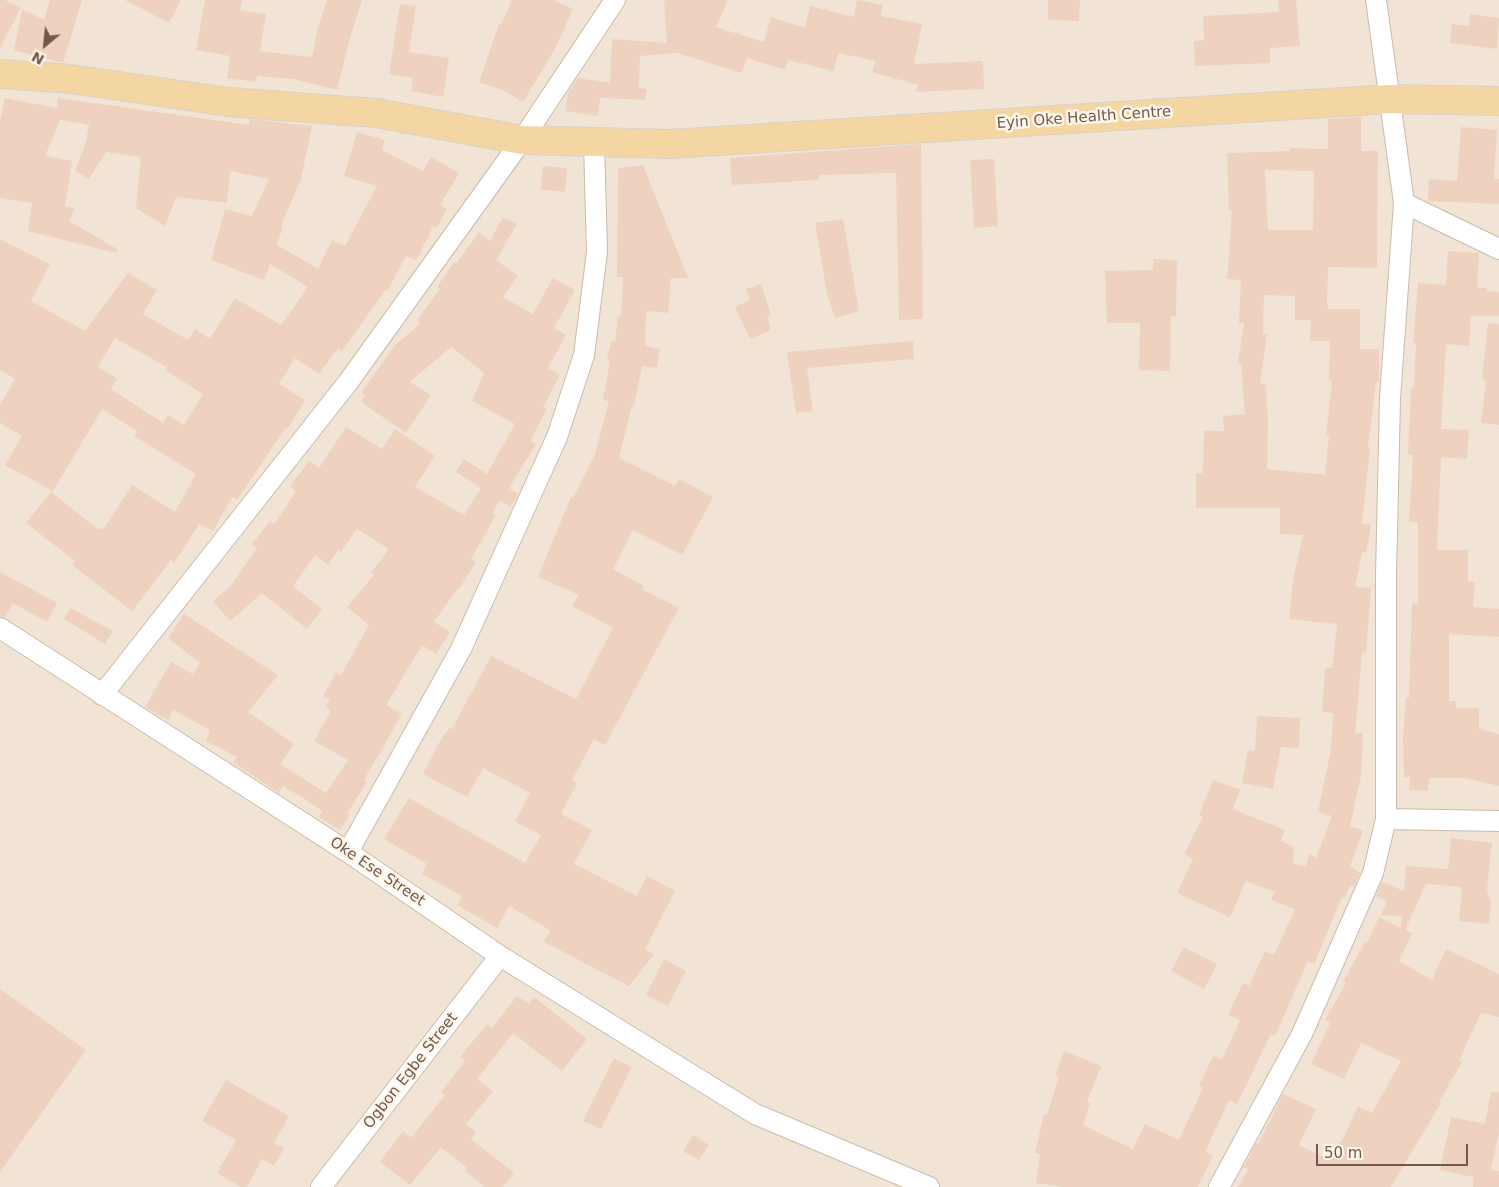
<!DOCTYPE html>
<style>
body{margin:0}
#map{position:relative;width:1499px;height:1187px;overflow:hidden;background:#faf2e5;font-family:"DejaVu Sans",sans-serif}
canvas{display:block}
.north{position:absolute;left:20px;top:20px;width:50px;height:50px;-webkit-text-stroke:4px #fef6eb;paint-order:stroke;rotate:208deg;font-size:14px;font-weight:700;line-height:20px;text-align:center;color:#715a4c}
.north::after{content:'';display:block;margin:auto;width:18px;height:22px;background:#715a4c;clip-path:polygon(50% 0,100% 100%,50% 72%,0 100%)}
.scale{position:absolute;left:1316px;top:1144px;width:152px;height:22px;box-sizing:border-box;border:2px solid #715a4c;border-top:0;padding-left:6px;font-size:15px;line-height:18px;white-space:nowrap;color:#715a4c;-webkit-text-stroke:4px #fef6eb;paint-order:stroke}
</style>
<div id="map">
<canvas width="1499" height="1187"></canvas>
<div class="north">N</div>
<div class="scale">50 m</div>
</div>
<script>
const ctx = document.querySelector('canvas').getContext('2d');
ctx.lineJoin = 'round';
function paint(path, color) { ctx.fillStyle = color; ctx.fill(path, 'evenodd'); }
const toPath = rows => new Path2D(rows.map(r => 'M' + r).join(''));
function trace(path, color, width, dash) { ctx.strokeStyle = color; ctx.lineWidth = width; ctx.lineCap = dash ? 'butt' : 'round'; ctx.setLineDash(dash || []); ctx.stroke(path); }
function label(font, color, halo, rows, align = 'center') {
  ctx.font = font + ' "DejaVu Sans",sans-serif'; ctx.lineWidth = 5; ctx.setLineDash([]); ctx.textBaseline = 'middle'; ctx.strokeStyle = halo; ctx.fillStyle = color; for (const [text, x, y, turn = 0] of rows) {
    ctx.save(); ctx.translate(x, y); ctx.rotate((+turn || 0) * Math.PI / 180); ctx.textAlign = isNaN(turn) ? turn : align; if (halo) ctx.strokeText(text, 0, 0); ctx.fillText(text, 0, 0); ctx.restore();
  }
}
paint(toPath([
 [0,0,1499,0,1499,1187,0,1187]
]), '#f1e4d4');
paint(toPath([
 [0,0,5,0,21,8,0,48],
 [50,0,82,0,63,63,14,50,22,9,44,20],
 [125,0,181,0,169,23],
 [205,0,242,0,240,10,266,14,260,51,312,57,318,27,327,0,362,0,350,38,337,90,293,79,257,76,256,82,227,78,230,56,196,50],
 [512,0,554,0,573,9,555,49,523,102,503,90,479,82,499,24,501,25],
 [664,0,728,0,716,27,764,42,771,17,805,28,810,6,854,17,857,0,883,5,881,16,922,24,914,64,983,61,984,89,916,92,918,85,872,72,876,61,838,53,834,71,788,60,785,70,747,58,742,73,677,53,640,56,639,88,647,89,645,100,600,98,598,116,565,111,568,93,578,78,610,83,612,39,667,43],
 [1048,0,1080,0,1079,21,1048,20],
 [1278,0,1296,0,1300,46,1270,48,1270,63,1195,66,1194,41,1204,40,1203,16,1279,12],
 [400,4,416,6,409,52,449,58,443,97,411,91,413,78,389,74],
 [1470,14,1499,18,1497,49,1450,43,1452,24,1469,26],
 [5,98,57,108,58,98,249,125,250,119,312,126,301,179,281,225,283,226,277,245,318,269,332,240,345,246,377,186,344,176,357,132,385,140,382,150,423,171,431,157,459,173,440,205,447,209,437,228,433,227,416,261,406,256,388,290,386,289,342,351,338,348,319,374,295,358,279,384,305,400,288,428,286,427,237,500,232,497,213,531,199,524,174,563,171,560,132,611,72,565,75,561,26,523,51,492,99,530,100,528,103,530,132,485,175,512,196,474,134,436,137,431,102,409,53,491,5,465,22,436,0,423,0,405,15,379,0,370,0,239,50,264,31,301,85,331,128,273,157,290,143,314,188,340,195,329,210,339,235,298,281,325,308,287,270,264,264,280,211,260,225,209,252,216,269,179,230,171,227,203,176,197,165,226,136,208,141,157,106,152,89,179,75,171,86,142,89,125,60,120,45,156,72,161,65,206,75,208,69,221,117,249,116,253,28,231,32,203,0,198,0,122],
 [115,338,167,367,165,370,203,394,184,425,168,415,163,423,111,389,117,378,98,367],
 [1361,117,1361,151,1378,151,1377,268,1328,267,1327,303,1328,309,1360,309,1360,349,1379,349,1379,382,1376,382,1368,448,1370,448,1362,524,1371,525,1366,553,1362,552,1355,587,1371,588,1366,653,1362,652,1355,733,1363,733,1361,776,1350,826,1363,831,1350,866,1360,873,1354,887,1350,885,1345,898,1342,897,1314,964,1308,961,1275,1036,1271,1034,1237,1104,1229,1100,1205,1152,1213,1155,1198,1187,1062,1187,1036,1183,1040,1154,1035,1153,1044,1114,1047,1115,1059,1076,1055,1075,1064,1051,1101,1066,1087,1102,1090,1103,1083,1125,1133,1149,1145,1124,1179,1140,1203,1088,1199,1086,1213,1056,1222,1060,1240,1020,1228,1015,1243,983,1249,986,1265,951,1274,955,1295,909,1271,900,1275,892,1246,881,1230,917,1177,893,1193,859,1184,854,1203,817,1199,815,1213,780,1240,790,1233,809,1285,830,1281,841,1294,847,1293,864,1306,866,1309,854,1316,858,1332,816,1318,812,1331,750,1333,713,1322,712,1325,668,1332,668,1337,624,1289,619,1293,580,1303,535,1280,534,1280,508,1196,508,1196,473,1203,473,1204,431,1224,431,1223,416,1245,414,1241,364,1238,363,1244,323,1239,323,1241,280,1227,279,1232,211,1229,211,1227,153,1290,151,1290,148,1328,149,1328,119],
 [1265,170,1314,171,1313,230,1268,230],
 [1264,295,1295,296,1295,320,1311,320,1310,341,1330,341,1329,381,1332,381,1326,436,1329,436,1325,475,1267,469,1268,422,1266,384,1260,384,1267,334,1263,334],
 [1461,127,1497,130,1494,179,1499,179,1499,204,1428,201,1429,179,1457,181],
 [921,144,923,319,899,320,896,173,819,175,819,180,732,185,730,158],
 [994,159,998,226,974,228,970,160],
 [643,165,688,278,671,278,668,313,646,311,645,346,660,349,657,368,642,366,634,406,632,405,619,458,675,486,679,479,713,497,682,555,633,530,613,569,644,586,642,589,679,608,605,745,594,739,572,780,577,783,561,814,592,830,574,864,637,896,647,876,675,891,645,949,654,954,629,986,544,942,550,930,509,906,497,928,457,905,462,896,422,874,427,864,384,839,409,798,525,863,541,835,515,822,530,793,483,768,467,797,423,774,439,743,449,728,452,729,491,656,576,699,613,628,572,606,579,595,538,577,571,497,573,498,595,454,609,401,603,400,610,361,607,360,611,341,615,341,618,315,621,316,623,277,617,277,618,168],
 [543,166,567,168,565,192,541,189],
 [503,217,517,224,496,260,518,276,503,297,533,314,553,278,575,290,554,328,566,335,548,368,560,375,543,407,547,409,530,441,536,444,509,488,518,494,510,507,500,500,492,513,496,515,471,559,476,562,459,589,458,588,434,622,450,632,436,654,422,645,386,705,402,714,364,780,367,782,347,814,350,815,340,830,319,817,322,811,303,798,283,786,279,793,233,762,237,757,206,741,210,730,173,710,168,720,145,707,171,662,193,674,200,663,168,638,184,614,278,675,248,712,294,744,280,764,326,793,348,760,314,741,331,711,326,707,330,700,323,696,336,673,341,675,369,625,347,607,374,575,371,573,389,549,357,529,341,552,338,550,328,565,315,555,293,586,322,609,307,629,262,593,230,621,213,601,230,587,257,548,252,544,270,521,274,524,296,492,290,486,309,461,319,468,346,427,382,449,395,429,435,456,415,487,464,515,481,488,456,472,464,459,487,474,515,424,472,401,484,373,451,347,410,382,431,395,406,433,361,402,365,395,361,393,395,345,421,323,417,320,440,289,437,287,454,262,456,264,479,232,490,241],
 [843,219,859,311,835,318,827,294,815,223],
 [1448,251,1479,253,1477,287,1487,288,1487,291,1499,292,1499,316,1471,316,1469,346,1446,344,1441,429,1469,430,1467,459,1441,457,1437,550,1468,550,1468,581,1475,582,1473,607,1499,609,1499,637,1449,634,1449,701,1456,701,1456,708,1479,708,1479,729,1499,734,1499,786,1464,778,1429,778,1428,791,1409,790,1410,777,1404,777,1403,736,1406,698,1409,698,1412,603,1418,604,1418,522,1409,522,1413,455,1408,455,1411,387,1414,387,1416,343,1413,343,1418,283,1446,285],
 [1153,259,1177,260,1176,316,1171,316,1170,371,1139,370,1140,323,1107,323,1105,271,1153,270],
 [761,284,771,315,767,316,771,330,750,339,735,307,750,300,746,289],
 [1488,323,1499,324,1499,425,1481,423,1486,380,1482,379],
 [913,341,914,359,807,368,813,411,796,413,787,352],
 [0,572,57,603,47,622,13,603,5,618,0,616],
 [70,608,113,631,105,644,64,619],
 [1257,716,1300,718,1299,748,1281,747,1273,789,1242,783,1248,750,1255,751],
 [1451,838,1492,843,1487,889,1491,903,1489,924,1459,921,1462,887,1426,884,1405,930,1412,933,1399,961,1432,980,1446,949,1499,974,1499,1017,1481,1013,1459,1060,1462,1062,1439,1102,1441,1103,1391,1187,1238,1187,1248,1169,1243,1168,1245,1165,1256,1143,1258,1144,1283,1094,1316,1109,1299,1145,1330,1160,1345,1135,1358,1106,1372,1113,1401,1061,1361,1043,1344,1079,1311,1064,1330,1023,1325,1020,1346,983,1343,982,1365,942,1367,943,1379,917,1401,928,1402,916,1381,915,1387,901,1376,896,1382,882,1404,891,1406,866,1448,869],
 [1184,947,1217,964,1204,989,1171,971],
 [664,959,686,971,668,1006,646,995],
 [0,989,86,1050,0,1172],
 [517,996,529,1004,534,997,587,1039,562,1071,513,1033,477,1079,493,1091,466,1124,476,1132,471,1139,514,1173,503,1187,485,1187,465,1171,467,1168,441,1147,410,1185,380,1162,403,1131,411,1138,445,1095,441,1092,465,1061,460,1057,487,1024,492,1028],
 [614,1058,632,1067,601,1129,583,1121],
 [226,1080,289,1116,274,1143,284,1148,274,1166,262,1159,247,1187,241,1187,217,1173,236,1140,202,1121],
 [1491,1092,1499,1092,1499,1131,1491,1170,1499,1171,1499,1187,1473,1187,1473,1177,1440,1170,1451,1117,1485,1124],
 [693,1135,709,1145,699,1160,683,1151]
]), '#eed2bf');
const minor = toPath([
 [1404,203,1499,249],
 [0,628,348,852,500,956,755,1114,929,1187],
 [102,695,349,381,522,140,615,0],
 [1386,819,1499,821],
 [348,852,461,649,557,437,584,355,597,252,594,143],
 [321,1187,500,956],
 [1219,1187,1302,1034,1373,873,1386,819,1386,575,1390,398,1404,203,1376,0]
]);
const primary = toPath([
 [0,74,71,79,228,102,376,113,522,140,670,144,1391,99,1499,101]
]);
trace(minor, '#cbbaac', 22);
trace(primary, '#d7d1cd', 30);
trace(minor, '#fff', 20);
trace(primary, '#f4d6a2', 28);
label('15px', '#715a4c', '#fef6eb', [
 ["Eyin Oke Health Centre",1084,118,-4],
 ["Oke Ese Street",377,872,34],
 ["Ogbon Egbe Street",411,1071,-52]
]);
</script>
